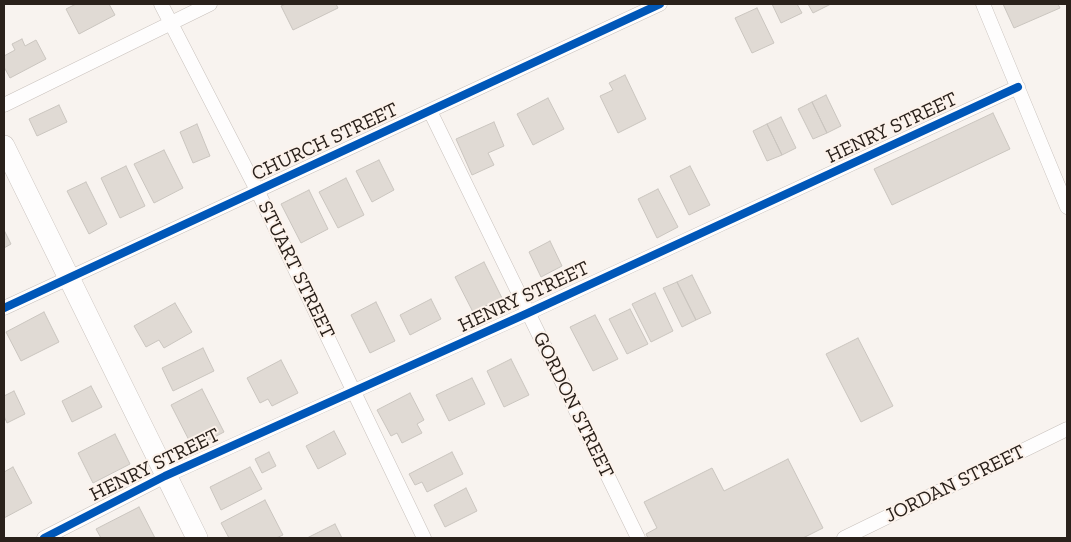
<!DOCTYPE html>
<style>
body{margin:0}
#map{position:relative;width:1071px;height:542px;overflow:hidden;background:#f8f3ef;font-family:"Zilla Slab",serif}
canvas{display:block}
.frame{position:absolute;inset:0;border:5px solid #2a211b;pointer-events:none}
</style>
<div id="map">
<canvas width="1071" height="542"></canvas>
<div class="frame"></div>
</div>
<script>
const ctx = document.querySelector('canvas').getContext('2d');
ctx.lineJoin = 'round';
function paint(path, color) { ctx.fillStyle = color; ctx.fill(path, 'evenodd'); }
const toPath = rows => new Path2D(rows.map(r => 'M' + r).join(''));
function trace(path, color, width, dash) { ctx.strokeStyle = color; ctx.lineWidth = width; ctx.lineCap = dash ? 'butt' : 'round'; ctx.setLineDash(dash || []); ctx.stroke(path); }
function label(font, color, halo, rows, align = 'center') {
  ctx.font = font + ' "Zilla Slab",serif'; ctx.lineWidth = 4; ctx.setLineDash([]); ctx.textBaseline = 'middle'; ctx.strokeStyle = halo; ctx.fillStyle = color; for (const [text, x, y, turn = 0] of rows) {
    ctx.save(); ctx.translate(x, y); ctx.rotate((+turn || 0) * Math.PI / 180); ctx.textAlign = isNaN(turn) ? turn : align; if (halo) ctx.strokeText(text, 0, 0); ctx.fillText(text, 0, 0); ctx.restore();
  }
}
const building = toPath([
 [76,4,109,4,115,15,79,34,66,9,76,4],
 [286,4,336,4,338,8,293,30,281,6,286,4],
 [772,4,797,4,802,13,781,23,772,4],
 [808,4,831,4,813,13,808,4],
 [1003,4,1058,4,1060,8,1014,28,1003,4],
 [757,8,774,43,752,53,735,18,757,8],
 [22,39,25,46,36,40,46,59,10,78,4,67,4,56,15,50,12,44,22,39],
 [625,75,646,119,618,133,600,96,613,90,609,83,625,75],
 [826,95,841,126,827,133,812,102,826,95],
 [548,98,564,129,533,145,517,114,548,98],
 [812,102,827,133,813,139,798,109,812,102],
 [59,105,67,122,37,136,29,119,59,105],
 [993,113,1010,149,892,205,874,169,993,113],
 [781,117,796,148,782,155,767,124,781,117],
 [494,122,504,146,488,153,494,165,472,175,456,139,494,122],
 [197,124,210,156,193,163,180,132,197,124],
 [767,124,782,155,767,161,753,131,767,124],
 [164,150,183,188,154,203,134,164,164,150],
 [379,160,394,190,372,202,356,171,379,160],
 [126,166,145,206,120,218,101,178,126,166],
 [690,166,710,205,689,215,670,176,690,166],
 [346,178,364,215,338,228,319,192,346,178],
 [86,182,107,224,89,234,67,191,86,182],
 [658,189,678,227,657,238,638,199,658,189],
 [309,190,328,229,301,243,281,204,309,190],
 [4,230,11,244,4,248,4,230],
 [550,241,562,266,541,277,529,252,550,241],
 [484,262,502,298,473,312,455,277,484,262],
 [692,275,711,313,696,320,677,282,692,275],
 [677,282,696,320,682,327,663,288,677,282],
 [655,293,673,331,651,342,632,304,655,293],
 [431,299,441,319,410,335,400,315,431,299],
 [376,302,395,341,370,353,351,315,376,302],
 [175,303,192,332,164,348,159,340,146,347,134,326,175,303],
 [630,309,648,344,627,354,609,319,630,309],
 [44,312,59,342,21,361,6,332,44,312],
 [595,315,618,359,593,371,570,327,595,315],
 [858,338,893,406,861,422,826,354,858,338],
 [203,348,214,371,173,391,162,368,203,348],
 [511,359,529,395,504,407,487,371,511,359],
 [281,360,298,393,272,406,268,399,260,403,247,378,281,360],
 [472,378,485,404,449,421,436,395,472,378],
 [91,386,102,407,72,422,62,401,91,386],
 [202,389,224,432,193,448,171,405,202,389],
 [14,391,25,414,7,423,4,416,4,396,14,391],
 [410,393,424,420,417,424,422,433,402,443,397,433,391,436,377,410,410,393],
 [334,431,346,454,318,469,306,446,334,431],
 [115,434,130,464,93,483,78,453,115,434],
 [269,452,276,466,262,473,255,459,269,452],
 [452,452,463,474,427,492,422,482,415,485,409,474,452,452],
 [788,459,823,528,803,538,648,538,646,534,657,528,644,502,712,468,724,491,788,459],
 [13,467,32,503,4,518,4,472,13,467],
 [250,467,262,489,221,510,210,487,250,467],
 [466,488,477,511,445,527,434,505,466,488],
 [265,500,283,535,276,538,229,538,221,523,265,500],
 [139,507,155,538,101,538,96,529,139,507],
 [335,524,342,538,307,538,335,524]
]);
paint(building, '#e0dad4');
trace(building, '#cac5bf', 1);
const street = toPath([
 [161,4,258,192,424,538],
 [983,4,1067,207],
 [4,105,210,4],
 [430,111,638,538],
 [4,308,660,4],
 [44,538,165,476,528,313,1018,87],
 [844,538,1067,429]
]);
const primary = toPath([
 [4,146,197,538]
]);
trace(street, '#c8c1bc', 15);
trace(primary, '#c8c1bc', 22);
trace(street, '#fefdfd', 14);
trace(primary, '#fefdfd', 21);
trace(toPath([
 [4,308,660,4],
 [44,538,165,476,528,313,1018,87]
]), '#0057b8', 8);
label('20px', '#2a211b', '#fcf2eb', [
 ["HENRY STREET",892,128,-25],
 ["CHURCH STREET",325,142,-25],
 ["STUART STREET",296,270,64],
 ["HENRY STREET",524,297,-25],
 ["GORDON STREET",573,405,64],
 ["HENRY STREET",155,465,-26],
 ["JORDAN STREET",955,484,-26]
]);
</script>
